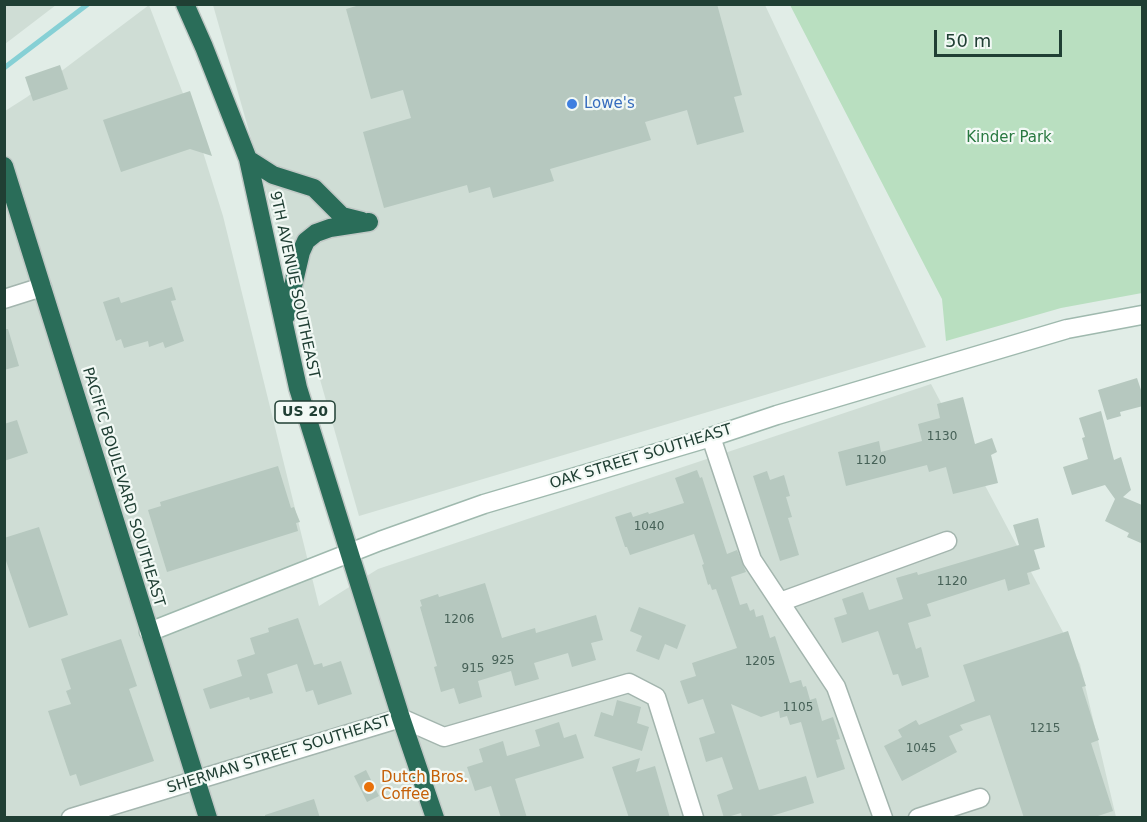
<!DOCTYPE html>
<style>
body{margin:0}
#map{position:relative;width:1147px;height:822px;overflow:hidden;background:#e1ede7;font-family:"DejaVu Sans",sans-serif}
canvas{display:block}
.frame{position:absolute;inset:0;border:6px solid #203f34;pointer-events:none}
.scale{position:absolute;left:934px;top:30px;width:128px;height:27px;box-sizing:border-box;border:3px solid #203f34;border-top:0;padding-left:8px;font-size:18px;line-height:21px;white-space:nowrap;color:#203f34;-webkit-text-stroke:4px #f2f9f5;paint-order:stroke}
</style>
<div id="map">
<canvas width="1147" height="822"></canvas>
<div class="frame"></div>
<div class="scale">50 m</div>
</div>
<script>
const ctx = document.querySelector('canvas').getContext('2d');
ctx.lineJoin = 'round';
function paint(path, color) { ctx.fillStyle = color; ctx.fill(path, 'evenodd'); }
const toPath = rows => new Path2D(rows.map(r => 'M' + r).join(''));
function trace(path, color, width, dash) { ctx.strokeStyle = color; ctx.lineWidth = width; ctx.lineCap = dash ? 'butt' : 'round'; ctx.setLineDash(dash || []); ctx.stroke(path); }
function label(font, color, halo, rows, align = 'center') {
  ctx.font = font + ' "DejaVu Sans",sans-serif'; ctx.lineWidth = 4.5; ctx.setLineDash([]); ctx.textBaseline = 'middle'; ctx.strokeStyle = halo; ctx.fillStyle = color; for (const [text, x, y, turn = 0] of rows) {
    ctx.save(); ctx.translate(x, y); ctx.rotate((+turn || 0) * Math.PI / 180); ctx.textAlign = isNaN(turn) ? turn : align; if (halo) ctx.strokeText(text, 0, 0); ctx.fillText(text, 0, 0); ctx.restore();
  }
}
paint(toPath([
 [5,4,56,4,56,5,5,44],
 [149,5,192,117,223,216,319,606,378,569,931,384,1080,664,1116,817,5,818,5,111,27,97],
 [213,5,765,5,926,347,359,516]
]), '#cfddd5');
paint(toPath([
 [790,5,1142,5,1142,293,1061,308,946,341,942,299]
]), '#b9dfc0');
trace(toPath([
 [4,68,88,4]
]), '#86d0d5', 5);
paint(toPath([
 [363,4,717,4,742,95,734,97,744,132,697,145,687,110,645,122,651,140,550,169,554,181,493,198,490,187,469,193,467,185,384,208,363,132,411,118,403,90,371,99,346,9],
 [60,65,68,89,33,101,25,77],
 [190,91,212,156,190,149,121,172,103,120],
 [172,287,176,300,171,301,184,341,165,348,163,342,149,347,148,341,124,348,121,339,116,341,103,302,119,297,121,303],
 [4,329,8,329,19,366,4,370],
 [1137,378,1143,396,1143,406,1120,412,1121,416,1107,420,1098,390],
 [963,397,975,444,992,438,997,452,991,455,998,483,953,494,946,467,929,472,927,465,846,486,838,452,879,441,881,452,922,441,918,424,940,418,937,404],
 [1101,411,1114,460,1121,457,1131,490,1123,497,1142,505,1143,503,1143,544,1127,537,1129,533,1105,521,1115,499,1105,485,1072,495,1063,467,1088,459,1082,438,1085,437,1079,418],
 [17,420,28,453,4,461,4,424],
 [278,466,291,508,294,507,300,522,296,523,298,531,167,572,148,510,161,506,160,502],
 [697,470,700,478,702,477,727,554,737,550,746,572,731,577,740,605,747,603,750,611,754,609,756,617,763,615,770,638,775,636,790,683,801,680,803,687,806,686,810,700,816,698,822,721,833,717,840,739,836,740,845,769,817,778,801,722,790,725,787,716,780,718,779,711,761,717,731,704,759,790,806,776,814,803,765,818,742,818,741,813,724,818,717,795,733,789,722,757,706,762,699,738,715,733,703,699,688,704,680,681,696,676,692,663,737,648,716,589,712,590,710,584,708,585,702,565,704,564,694,534,630,555,627,547,625,547,615,517,631,512,633,517,648,512,649,514,684,503,675,478],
 [767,471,770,480,784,475,790,496,786,497,792,517,788,518,799,555,780,561,753,476],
 [1038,518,1045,547,1034,550,1040,569,1027,573,1030,584,1008,591,1005,579,927,604,931,616,908,623,916,649,921,647,929,677,902,686,898,674,893,675,878,631,842,643,834,618,847,614,842,599,863,592,869,610,903,599,896,578,917,572,918,575,1019,545,1013,525],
 [39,527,68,615,29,628,4,555,4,538],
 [485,583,502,638,535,628,536,633,596,615,603,640,591,643,596,660,572,667,568,653,534,663,539,679,515,686,511,671,478,681,482,697,459,704,454,688,441,692,434,667,437,666,420,607,422,606,420,600,438,594,439,597],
 [639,607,686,625,677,649,665,644,659,660,636,651,642,636,630,631],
 [298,618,314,665,322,663,323,667,341,661,352,694,318,705,313,690,306,692,297,664,267,674,273,693,250,700,249,697,210,709,203,689,242,676,237,660,255,654,250,638,269,632,268,628],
 [1068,631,1086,686,1082,687,1099,740,1091,743,1113,811,1092,818,1024,818,990,715,960,725,963,730,949,736,957,752,902,781,884,746,902,737,898,730,916,720,919,725,975,701,963,665],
 [121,639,137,686,129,689,154,761,80,786,76,774,70,776,48,711,71,704,66,691,71,689,61,659],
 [617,700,641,707,637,723,649,727,642,751,594,736,601,712,613,716],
 [559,722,564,738,576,734,584,758,515,779,527,818,501,818,491,786,475,791,467,767,483,762,479,749,503,741,507,756,540,746,535,730],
 [640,758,636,772,655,766,670,818,629,818,612,767],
 [366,770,379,796,367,802,354,776],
 [314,799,320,818,265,818,265,815]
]), '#b6c8bf');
const street = toPath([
 [4,299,42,287],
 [711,437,752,560,836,687,883,818],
 [780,602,947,541],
 [71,818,401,718,444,737,629,683,656,697,694,818],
 [918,818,980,798]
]);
const secondary = toPath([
 [149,632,380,541,484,504,711,437,777,415,1067,329,1142,315]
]);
const highway = toPath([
 [185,4,204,47,248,159,298,388,401,718,435,818],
 [248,159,273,175,314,188,342,216,362,221],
 [4,166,208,818],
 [286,316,301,252,306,241,316,233,330,228,369,222]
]);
trace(street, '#a3b5ae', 21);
trace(secondary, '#9fb9ae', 21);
trace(highway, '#c1c9c6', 21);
trace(street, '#fff', 18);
trace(secondary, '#fff', 18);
trace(highway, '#2a6d59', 18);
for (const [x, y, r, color] of [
 [572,104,6,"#3f7fe0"],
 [369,787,6,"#e8710a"]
]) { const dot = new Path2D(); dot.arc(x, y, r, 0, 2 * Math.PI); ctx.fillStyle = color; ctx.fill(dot); trace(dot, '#f2f9f5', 2); }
label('12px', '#466157', null, [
 ["1130",942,437],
 ["1120",871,461],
 ["1040",649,527],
 ["1120",952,582],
 ["1206",459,620],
 ["925",503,661],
 ["1205",760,662],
 ["915",473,669],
 ["1105",798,708],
 ["1215",1045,729],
 ["1045",921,749]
]);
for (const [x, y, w] of [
 [305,412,60]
]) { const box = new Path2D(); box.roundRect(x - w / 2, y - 11, w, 22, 4.5); ctx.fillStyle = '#f2f9f5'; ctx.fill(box); trace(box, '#203f34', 1.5); }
label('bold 14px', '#203f34', null, [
 ["US 20",305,412]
]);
label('15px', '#366cbe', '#f2f9f5', [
 ["Lowe's",584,104]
], 'left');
label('15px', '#287840', '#f2f9f5', [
 ["Kinder Park",1009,138]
]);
label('15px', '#203f34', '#f2f9f5', [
 ["9TH AVENUE SOUTHEAST",294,285,78],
 ["OAK STREET SOUTHEAST",641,457,-17],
 ["PACIFIC BOULEVARD SOUTHEAST",123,487,73],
 ["SHERMAN STREET SOUTHEAST",279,755,-17]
]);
label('15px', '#c56008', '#f2f9f5', [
 ["Dutch Bros.",381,778],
 ["Coffee",381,795]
], 'left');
</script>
